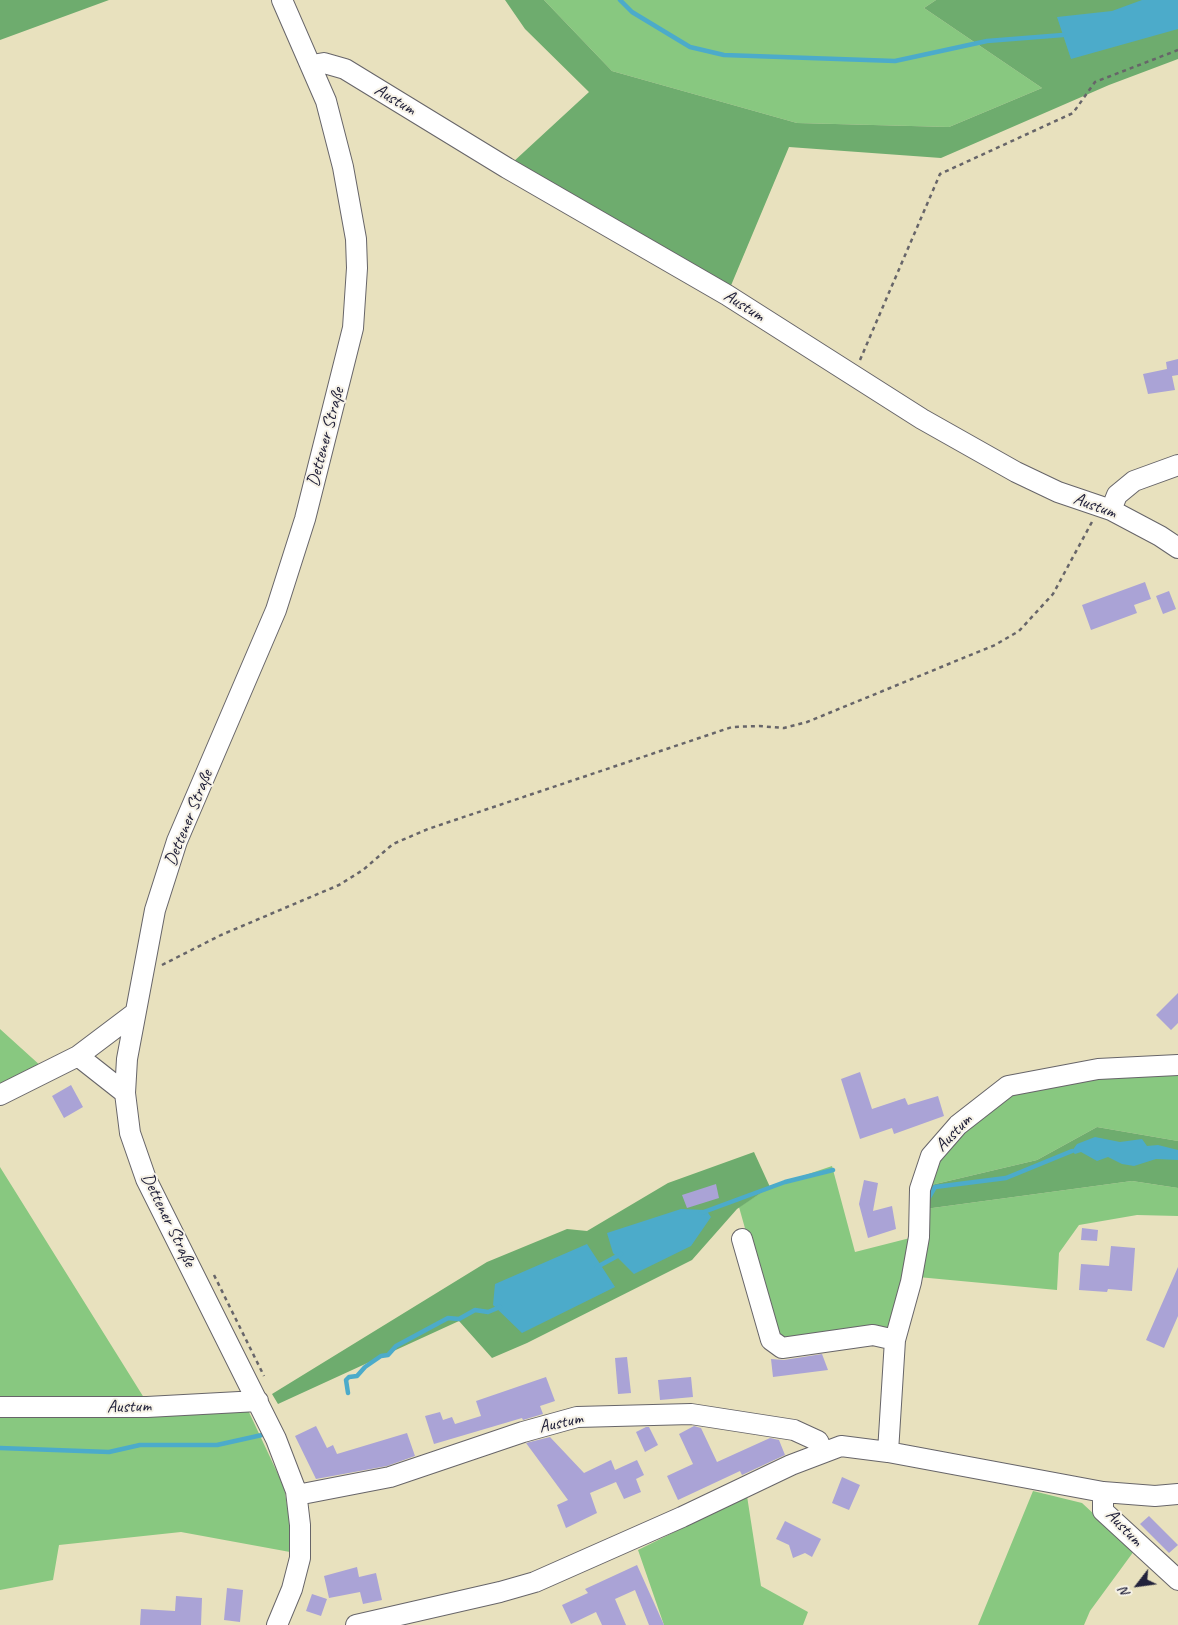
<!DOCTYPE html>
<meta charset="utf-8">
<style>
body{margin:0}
#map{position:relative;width:1178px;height:1625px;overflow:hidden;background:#e8e1be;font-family:Caveat,sans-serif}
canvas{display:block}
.north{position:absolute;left:1113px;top:1560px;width:50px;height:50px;-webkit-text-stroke:4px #f7f3e8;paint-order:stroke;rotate:240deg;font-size:14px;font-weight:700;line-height:20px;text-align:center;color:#22223b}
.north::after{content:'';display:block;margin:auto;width:18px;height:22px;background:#22223b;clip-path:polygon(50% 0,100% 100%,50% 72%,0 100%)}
</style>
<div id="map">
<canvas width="1178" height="1625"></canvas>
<div class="north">N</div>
</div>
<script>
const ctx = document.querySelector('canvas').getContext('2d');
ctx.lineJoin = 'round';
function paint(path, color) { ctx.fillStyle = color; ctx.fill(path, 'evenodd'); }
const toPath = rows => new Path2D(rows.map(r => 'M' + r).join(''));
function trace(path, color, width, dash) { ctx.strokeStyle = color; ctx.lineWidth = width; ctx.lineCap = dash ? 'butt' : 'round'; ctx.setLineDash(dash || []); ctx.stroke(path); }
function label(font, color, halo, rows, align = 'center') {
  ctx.font = font + ' Caveat,sans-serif'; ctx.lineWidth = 4; ctx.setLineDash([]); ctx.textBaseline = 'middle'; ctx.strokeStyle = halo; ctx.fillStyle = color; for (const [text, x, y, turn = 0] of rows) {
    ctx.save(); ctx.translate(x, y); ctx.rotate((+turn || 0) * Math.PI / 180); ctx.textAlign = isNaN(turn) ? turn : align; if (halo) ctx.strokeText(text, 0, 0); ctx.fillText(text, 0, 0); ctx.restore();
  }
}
paint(toPath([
 [544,0,936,0,924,8,1042,88,949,127,797,123,612,71],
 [0,1029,42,1067,0,1089],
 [1178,1070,1178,1141,1097,1127,1037,1160,927,1186,937,1157,1010,1091,1096,1074],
 [832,1166,855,1252,914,1237,892,1332,789,1343,775,1335,739,1207,770,1187],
 [0,1167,146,1401,0,1403],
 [1132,1181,1178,1188,1178,1216,1137,1215,1079,1225,1059,1253,1057,1290,918,1277,925,1209],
 [248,1410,284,1487,289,1517,290,1552,181,1532,59,1545,53,1580,0,1590,0,1412],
 [1033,1491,1082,1503,1134,1551,1090,1611,1084,1625,978,1625],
 [747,1496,761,1586,808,1612,803,1625,664,1625,638,1550]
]), '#88c880');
paint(toPath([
 [0,0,109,0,0,40],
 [505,0,544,0,612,71,797,123,949,127,1042,88,924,8,936,0,1178,0,1178,59,1109,85,941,158,789,147,727,295,512,163,589,92,525,29],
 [1097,1127,1178,1141,1178,1188,1132,1181,925,1209,927,1186,1037,1160],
 [754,1152,770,1187,737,1209,692,1260,527,1343,492,1358,459,1321,278,1404,272,1394,487,1262,567,1229,587,1231,668,1183]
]), '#6eac6e');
paint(toPath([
 [1142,0,1178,0,1178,29,1071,59,1057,17,1112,11],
 [1095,1137,1120,1142,1142,1139,1147,1146,1158,1145,1178,1150,1178,1160,1156,1159,1134,1166,1122,1164,1108,1157,1097,1161,1081,1152,1075,1154,1072,1151,1077,1144],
 [681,1209,706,1210,711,1217,691,1246,634,1274,613,1253,607,1233],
 [587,1244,615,1287,522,1333,493,1305,495,1284]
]), '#4cabca');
trace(toPath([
 [620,0,632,12,690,47,724,55,895,61,987,41,1063,35],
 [928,1199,935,1187,1006,1178,1072,1151],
 [701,1213,785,1182,833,1170],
 [597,1267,621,1254],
 [348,1393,346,1380,349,1377,357,1376,365,1367,381,1356,388,1355,396,1346,448,1318,459,1319,475,1310,488,1312,500,1307],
 [0,1448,109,1452,140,1445,217,1445,262,1435]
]), '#4cabca', 4.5);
paint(toPath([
 [1178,359,1178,375,1172,376,1175,390,1148,394,1143,374,1167,369,1166,362],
 [1145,582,1151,599,1134,605,1137,613,1091,630,1082,605],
 [1169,591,1176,609,1163,614,1156,596],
 [1178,993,1178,1023,1171,1030,1156,1015],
 [860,1072,872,1109,905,1098,908,1105,938,1096,944,1116,894,1134,892,1128,860,1139,841,1079],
 [71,1085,83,1107,64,1118,52,1096],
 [864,1180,878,1183,873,1211,892,1206,896,1229,868,1238,859,1204],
 [716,1184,719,1198,687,1208,682,1195],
 [1082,1228,1098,1230,1097,1241,1081,1240],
 [1111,1246,1135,1248,1132,1291,1108,1289,1107,1292,1079,1290,1081,1264,1109,1266],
 [1178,1267,1178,1316,1164,1348,1146,1340],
 [822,1354,828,1370,773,1377,771,1359,784,1360],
 [627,1357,631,1393,618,1394,615,1358],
 [546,1377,555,1401,540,1406,543,1414,523,1420,522,1418,434,1444,425,1416,440,1412,443,1420,452,1417,455,1424,481,1416,476,1401],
 [691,1377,693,1397,660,1400,658,1380],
 [316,1426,327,1448,333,1445,337,1454,407,1433,415,1456,387,1466,316,1479,295,1436],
 [694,1426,701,1428,717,1462,770,1438,779,1440,785,1455,742,1475,740,1471,678,1500,667,1476,693,1464,679,1434],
 [646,1427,649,1427,658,1445,645,1452,636,1432],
 [550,1437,584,1473,611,1460,615,1470,637,1460,644,1475,636,1479,641,1492,624,1499,616,1482,590,1493,597,1513,566,1528,557,1505,568,1500,526,1443],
 [842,1477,860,1485,849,1510,832,1503],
 [1149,1516,1178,1545,1169,1553,1140,1524],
 [785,1521,821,1539,812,1557,805,1553,793,1558,789,1545,776,1539],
 [637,1565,664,1625,649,1625,635,1590,615,1599,626,1625,602,1625,596,1612,571,1624,562,1605,588,1593,585,1589],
 [357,1567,359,1577,376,1573,382,1600,363,1604,360,1592,329,1598,324,1576],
 [227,1588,243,1590,240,1622,224,1620],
 [312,1594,327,1599,321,1616,306,1611],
 [176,1596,202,1598,201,1625,140,1625,141,1609,175,1611]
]), '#aaa3d6');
const minor = toPath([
 [312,65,324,63,345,69,507,168,727,295,922,419,1016,472,1058,492,1111,510,1160,536,1178,548],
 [1111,510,1117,495,1134,481,1178,465],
 [78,1056,135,1013],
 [0,1095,78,1056,125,1093],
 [742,1239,771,1340,782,1348,873,1335,895,1340],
 [0,1407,147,1407,258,1401],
 [888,1452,895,1340,911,1282,919,1237,920,1189,931,1156,958,1125,1008,1086,1098,1069,1178,1065],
 [1103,1492,1103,1511,1178,1580],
 [297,1495,390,1477,523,1432,577,1417,691,1414,794,1430,818,1441,823,1452],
 [277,1625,292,1589,300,1558,300,1525,296,1491,276,1439,146,1179,130,1133,125,1093,127,1059,155,910,177,841,276,610,305,519,353,328,357,268,356,239,343,167,326,101,282,0],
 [356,1625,500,1592,535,1582,682,1517,791,1465,841,1446,888,1452,1103,1492,1155,1496,1178,1494]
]);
trace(minor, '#676569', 22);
trace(toPath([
 [860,360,940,174,1073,113,1095,82,1178,50],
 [162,965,221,935,339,885,363,870,393,844,428,829,732,727,759,726,784,728,807,722,995,645,1019,631,1053,594,1093,520],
 [214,1275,264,1376]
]), '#676569', 2.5, [4, 4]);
trace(minor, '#fff', 20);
label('18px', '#22223b', '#f7f3e8', [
 ["Austum",395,100,31],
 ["Austum",744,306,32],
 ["Dettener Straße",326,437,-75],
 ["Austum",1095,506,21],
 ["Dettener Straße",189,818,-68],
 ["Austum",954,1133,-46],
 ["Dettener Straße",168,1220,64],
 ["Austum",129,1407,-1],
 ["Austum",561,1423,-12],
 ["Austum",1124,1528,46]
]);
</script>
